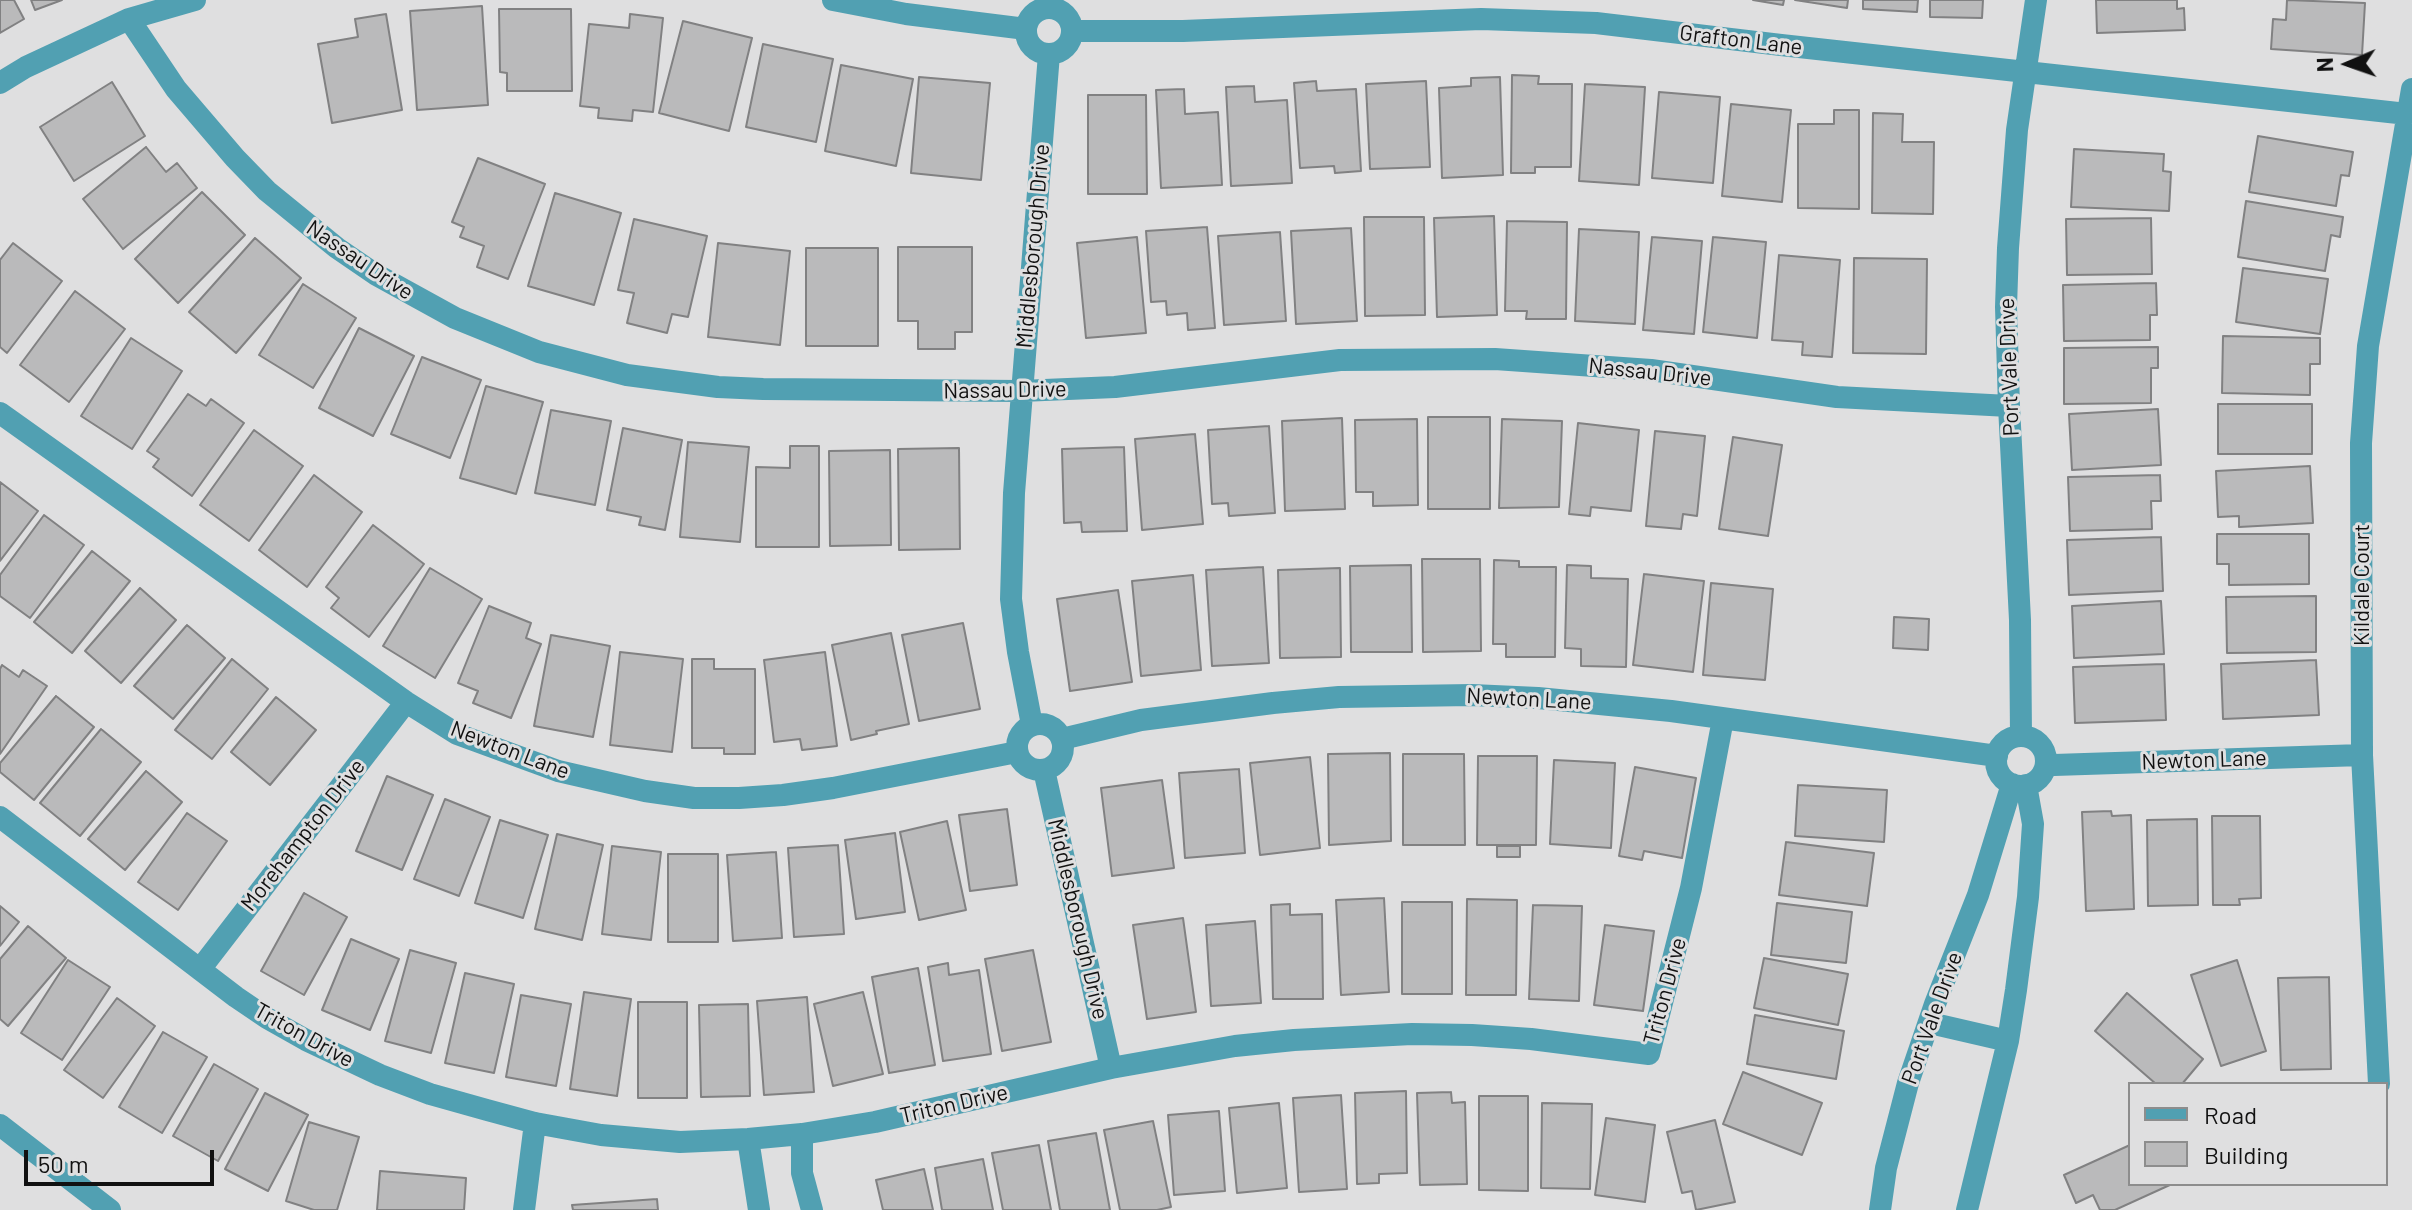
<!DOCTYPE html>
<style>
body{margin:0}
#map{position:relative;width:2412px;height:1210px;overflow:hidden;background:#dfdfe0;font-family:Barlow,sans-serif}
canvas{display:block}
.legend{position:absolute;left:2128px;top:1082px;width:260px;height:104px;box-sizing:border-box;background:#dfdfe0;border:2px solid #8d8d8d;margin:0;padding:10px 14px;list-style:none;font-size:24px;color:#111}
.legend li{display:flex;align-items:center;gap:16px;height:40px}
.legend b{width:40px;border:2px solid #8d8d8d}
.north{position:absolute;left:2308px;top:24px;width:80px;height:80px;-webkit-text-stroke:6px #dfdfe0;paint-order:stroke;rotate:268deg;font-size:22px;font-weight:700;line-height:32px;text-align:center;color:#111}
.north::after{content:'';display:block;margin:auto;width:28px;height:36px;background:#111;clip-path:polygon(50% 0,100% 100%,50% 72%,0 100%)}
.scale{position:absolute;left:24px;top:1150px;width:190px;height:36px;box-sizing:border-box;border:4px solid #111;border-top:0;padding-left:10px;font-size:24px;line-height:28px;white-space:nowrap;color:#111;-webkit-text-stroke:6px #dfdfe0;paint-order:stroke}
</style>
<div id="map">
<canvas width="2412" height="1210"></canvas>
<ul class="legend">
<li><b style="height:10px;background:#51a0b2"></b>Road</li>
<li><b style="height:22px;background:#bababb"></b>Building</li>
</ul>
<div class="north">N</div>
<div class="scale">50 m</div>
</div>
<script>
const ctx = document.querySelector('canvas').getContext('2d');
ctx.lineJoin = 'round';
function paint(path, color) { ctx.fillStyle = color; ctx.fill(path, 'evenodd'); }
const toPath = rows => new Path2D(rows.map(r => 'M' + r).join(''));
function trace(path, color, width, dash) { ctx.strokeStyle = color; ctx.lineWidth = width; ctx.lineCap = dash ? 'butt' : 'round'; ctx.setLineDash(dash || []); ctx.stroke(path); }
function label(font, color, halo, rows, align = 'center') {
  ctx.font = font + ' Barlow,sans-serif'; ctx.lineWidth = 6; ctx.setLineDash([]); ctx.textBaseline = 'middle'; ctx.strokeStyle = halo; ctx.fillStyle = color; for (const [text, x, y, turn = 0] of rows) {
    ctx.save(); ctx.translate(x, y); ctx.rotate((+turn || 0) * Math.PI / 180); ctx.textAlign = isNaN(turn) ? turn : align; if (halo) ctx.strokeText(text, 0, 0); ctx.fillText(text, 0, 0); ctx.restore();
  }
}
const building = toPath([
 [0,0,14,0,24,19,0,33,0,0],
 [31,0,62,0,35,10,31,0],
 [1753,0,1784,0,1783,5,1753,0],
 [1795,0,1848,0,1847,8,1795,0],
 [1863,0,1918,0,1917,12,1863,9,1863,0],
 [1930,0,1983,0,1982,18,1930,17,1930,0],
 [2096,0,2177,0,2177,9,2184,8,2185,30,2097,33,2096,0],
 [2287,0,2365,3,2362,55,2271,49,2273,19,2286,20,2287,0],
 [482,6,488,105,417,110,410,11,482,6],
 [499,9,571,9,572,91,507,91,507,73,500,72,499,9],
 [386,14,402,110,332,123,318,44,358,37,355,19,386,14],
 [630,14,663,18,653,112,633,110,632,121,598,118,599,108,580,106,589,24,629,28,630,14],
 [683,21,752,38,729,131,659,113,683,21],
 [763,44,833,59,816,142,746,127,763,44],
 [841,65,913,79,896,166,825,151,841,65],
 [1512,75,1539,76,1538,84,1572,84,1571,167,1535,167,1535,173,1511,173,1512,75],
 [919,77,990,83,981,180,911,173,919,77],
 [1500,77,1503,175,1442,178,1439,88,1471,86,1471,78,1500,77],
 [1316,81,1317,91,1356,89,1361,171,1335,173,1334,166,1300,168,1294,83,1316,81],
 [1426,81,1430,167,1370,169,1366,84,1426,81],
 [112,82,145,136,74,181,40,127,112,82],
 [1585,84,1645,87,1639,185,1579,181,1585,84],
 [1254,86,1255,102,1287,100,1292,183,1231,186,1226,87,1254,86],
 [1184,89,1185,114,1218,112,1222,185,1161,188,1156,90,1184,89],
 [1659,92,1720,97,1713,183,1652,178,1659,92],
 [1088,95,1146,95,1147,194,1088,194,1088,95],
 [1731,104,1791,110,1782,202,1722,196,1731,104],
 [1834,110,1859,110,1859,209,1798,208,1798,124,1834,124,1834,110],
 [1873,113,1903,114,1902,142,1934,142,1933,214,1872,213,1873,113],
 [2258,136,2353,152,2349,176,2341,175,2336,206,2249,192,2258,136],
 [146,147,166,172,177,163,197,188,123,249,83,199,146,147],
 [2074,149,2164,154,2163,171,2171,172,2169,211,2071,207,2074,149],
 [478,158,545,184,508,279,477,267,484,246,460,237,464,227,452,222,478,158],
 [202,192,245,235,178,303,135,259,202,192],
 [555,193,621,213,594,305,528,286,555,193],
 [2246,201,2343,217,2340,237,2331,235,2325,271,2238,257,2246,201],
 [1494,216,1497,315,1437,317,1434,218,1494,216],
 [1364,217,1424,217,1425,315,1365,316,1364,217],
 [2151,218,2152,274,2067,275,2066,219,2151,218],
 [634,219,707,236,688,317,672,314,667,333,627,323,634,293,618,290,634,219],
 [1507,221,1567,222,1566,319,1526,319,1527,311,1505,311,1507,221],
 [1207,227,1215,328,1188,330,1187,313,1167,315,1166,301,1151,302,1146,231,1207,227],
 [1351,228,1357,321,1296,324,1291,231,1351,228],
 [1579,229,1639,232,1635,324,1575,321,1579,229],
 [1280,232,1286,321,1224,325,1218,236,1280,232],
 [1137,237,1146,333,1086,338,1077,243,1137,237],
 [1652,237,1702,241,1694,334,1643,330,1652,237],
 [1713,237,1766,242,1757,338,1703,332,1713,237],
 [255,238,301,278,236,353,189,312,255,238],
 [13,243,62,281,7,353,0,347,0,260,13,243],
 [718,243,790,251,780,345,708,337,718,243],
 [898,247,972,247,972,332,955,332,955,349,918,349,918,321,898,321,898,247],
 [806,248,878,248,878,346,806,346,806,248],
 [1779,255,1840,260,1832,357,1802,355,1803,342,1772,340,1779,255],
 [1854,258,1927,259,1926,354,1853,353,1854,258],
 [2243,268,2328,279,2320,334,2236,322,2243,268],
 [2156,283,2157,315,2150,315,2150,340,2064,341,2063,285,2156,283],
 [303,284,356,318,313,388,259,355,303,284],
 [75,291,125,329,69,402,20,365,75,291],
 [359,328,414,356,373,436,319,408,359,328],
 [2223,336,2320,338,2320,364,2310,364,2310,395,2222,393,2223,336],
 [131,338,182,371,132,449,81,416,131,338],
 [2158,347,2158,368,2151,368,2151,403,2064,404,2064,348,2158,347],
 [422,357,481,380,450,458,391,434,422,357],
 [486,386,543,402,516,494,460,478,486,386],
 [188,394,206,406,211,399,244,423,192,496,153,467,159,459,147,451,188,394],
 [2218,404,2312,404,2312,454,2218,454,2218,404],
 [2158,409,2161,465,2072,470,2069,414,2158,409],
 [551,410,611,421,595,505,535,493,551,410],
 [1428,417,1490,417,1490,509,1428,509,1428,417],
 [1342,418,1345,509,1285,511,1282,421,1342,418],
 [1417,419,1418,505,1373,506,1373,492,1356,492,1355,420,1417,419],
 [1502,419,1562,421,1559,507,1499,508,1502,419],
 [1578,423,1639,430,1631,511,1591,507,1590,516,1569,514,1578,423],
 [1269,426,1275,513,1229,516,1228,503,1212,504,1208,430,1269,426],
 [623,428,682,440,665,530,639,525,641,517,607,510,623,428],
 [254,430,303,466,249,541,200,505,254,430],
 [1655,431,1705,436,1697,516,1683,514,1681,529,1646,526,1655,431],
 [1195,434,1203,524,1142,530,1135,439,1195,434],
 [1733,437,1782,445,1768,536,1719,529,1733,437],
 [688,442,749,447,740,542,680,537,688,442],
 [790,446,819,446,819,547,756,547,756,467,790,468,790,446],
 [1124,447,1127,531,1082,532,1081,522,1064,523,1062,449,1124,447],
 [959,448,960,549,899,550,898,449,959,448],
 [890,450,891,545,830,546,829,451,890,450],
 [2310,466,2313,523,2239,527,2239,516,2218,517,2216,471,2310,466],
 [314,475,362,512,307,587,259,550,314,475],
 [2160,475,2161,501,2151,501,2152,529,2070,531,2068,477,2160,475],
 [0,482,38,511,0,561,0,482],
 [44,515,84,545,30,618,0,596,0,575,44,515],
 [373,525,424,564,369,637,331,608,339,598,326,587,373,525],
 [2217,534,2309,534,2309,584,2229,585,2229,564,2217,564,2217,534],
 [2161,537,2163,591,2069,595,2067,540,2161,537],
 [92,551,130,581,72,653,34,622,92,551],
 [1422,559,1480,559,1481,651,1423,652,1422,559],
 [1494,560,1519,561,1519,567,1556,567,1555,657,1506,657,1506,644,1493,644,1494,560],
 [1411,565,1412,652,1351,652,1350,566,1411,565],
 [1567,565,1591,566,1591,578,1628,579,1626,667,1581,666,1581,649,1565,648,1567,565],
 [1263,567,1269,663,1212,666,1206,570,1263,567],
 [430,568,482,599,435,678,383,646,430,568],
 [1340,568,1341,657,1280,658,1278,570,1340,568],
 [1644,574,1704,581,1693,672,1633,665,1644,574],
 [1193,575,1201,670,1141,676,1132,581,1193,575],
 [1711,583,1773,589,1765,680,1703,675,1711,583],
 [140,588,176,620,121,683,85,651,140,588],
 [1118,590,1132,682,1070,691,1057,599,1118,590],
 [2316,596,2316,652,2227,653,2226,597,2316,596],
 [2161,601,2164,654,2074,658,2072,606,2161,601],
 [489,606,531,623,526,638,541,644,511,718,473,703,478,691,458,683,489,606],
 [1894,617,1929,619,1928,650,1893,648,1894,617],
 [963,623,980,709,919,721,902,635,963,623],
 [187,625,225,658,173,719,134,686,187,625],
 [891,633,909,724,876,731,877,734,851,740,832,645,891,633],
 [551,635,610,646,593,737,534,726,551,635],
 [620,652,683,659,672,752,610,745,620,652],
 [825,652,837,746,802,750,800,739,774,742,764,660,825,652],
 [232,659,268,689,212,759,175,730,232,659],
 [692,659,714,659,714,669,755,669,755,754,724,754,724,748,692,748,692,659],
 [2316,660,2319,715,2223,719,2221,664,2316,660],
 [2164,664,2166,720,2075,723,2073,667,2164,664],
 [2,665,19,677,23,670,47,686,0,754,0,669,2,665],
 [56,696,94,727,34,800,0,772,0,763,56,696],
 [276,697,316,730,270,785,231,752,276,697],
 [101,729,141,762,80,836,40,803,101,729],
 [1390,753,1391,841,1329,845,1328,754,1390,753],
 [1403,754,1464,754,1465,845,1403,845,1403,754],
 [1478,756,1537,756,1536,845,1477,845,1478,756],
 [1310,757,1320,848,1260,855,1250,763,1310,757],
 [1554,760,1615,763,1611,848,1550,844,1554,760],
 [1635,767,1696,778,1682,858,1644,851,1642,860,1619,856,1635,767],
 [1239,769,1245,853,1185,858,1179,773,1239,769],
 [146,771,182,802,125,870,88,839,146,771],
 [387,776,433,795,402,870,356,851,387,776],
 [1162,780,1174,868,1112,876,1101,788,1162,780],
 [1798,785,1887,790,1884,842,1795,836,1798,785],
 [445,799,490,817,459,896,414,879,445,799],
 [1007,809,1017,885,970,891,959,815,1007,809],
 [2111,811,2112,816,2131,815,2134,909,2086,911,2082,812,2111,811],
 [187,813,227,841,178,910,138,882,187,813],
 [2212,816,2260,816,2261,898,2239,899,2240,905,2213,905,2212,816],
 [2197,819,2198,905,2148,906,2147,820,2197,819],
 [500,820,548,835,523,918,475,903,500,820],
 [947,821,966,910,919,920,900,832,947,821],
 [895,833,905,912,856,919,845,840,895,833],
 [557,834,603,845,582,940,535,929,557,834],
 [1786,842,1874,853,1867,906,1779,895,1786,842],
 [838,845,844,934,794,937,788,848,838,845],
 [612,846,661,852,651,940,602,934,612,846],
 [1497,846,1520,846,1520,857,1497,857,1497,846],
 [776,852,782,938,733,941,727,855,776,852],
 [668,854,718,854,718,942,668,942,668,854],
 [304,893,347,917,304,995,261,971,304,893],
 [1384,898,1389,992,1341,995,1336,900,1384,898],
 [1467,899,1517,900,1516,995,1466,995,1467,899],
 [1402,902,1452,902,1452,994,1402,994,1402,902],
 [1777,903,1852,912,1846,963,1771,955,1777,903],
 [1290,904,1290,915,1322,914,1323,999,1273,999,1271,905,1290,904],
 [1533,905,1582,906,1579,1001,1529,999,1533,905],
 [0,906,19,922,0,946,0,906],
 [1183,918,1196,1012,1147,1019,1133,925,1183,918],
 [1255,921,1261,1003,1211,1006,1206,925,1255,921],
 [1605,925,1654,931,1643,1011,1594,1005,1605,925],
 [28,926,66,958,8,1026,0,1019,0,959,28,926],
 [351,939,399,959,370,1030,322,1010,351,939],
 [410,950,456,963,431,1053,385,1041,410,950],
 [1033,950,1051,1042,1002,1051,985,959,1033,950],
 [1764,958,1848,974,1838,1025,1754,1008,1764,958],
 [68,960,110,987,62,1060,21,1033,68,960],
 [2237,960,2266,1051,2221,1066,2191,975,2237,960],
 [948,963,949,975,979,970,991,1054,943,1061,928,967,948,963],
 [918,968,935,1065,889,1073,872,977,918,968],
 [465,973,514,984,494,1073,445,1063,465,973],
 [2329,977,2331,1069,2281,1070,2278,978,2329,977],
 [584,992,631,999,617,1096,570,1089,584,992],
 [863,992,883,1074,833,1086,814,1004,863,992],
 [2127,993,2203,1059,2182,1084,2156,1084,2095,1031,2127,993],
 [521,995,571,1004,556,1086,506,1077,521,995],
 [807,997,814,1092,764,1095,757,1001,807,997],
 [117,998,155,1026,103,1098,64,1070,117,998],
 [638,1002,687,1002,687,1098,638,1098,638,1002],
 [748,1004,750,1096,701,1097,699,1005,748,1004],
 [1755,1015,1844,1031,1836,1079,1747,1064,1755,1015],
 [163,1032,207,1057,162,1133,119,1107,163,1032],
 [214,1064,258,1089,218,1161,173,1136,214,1064],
 [1743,1072,1822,1103,1802,1155,1723,1124,1743,1072],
 [1406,1091,1407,1173,1379,1174,1379,1183,1357,1184,1355,1093,1406,1091],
 [1451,1092,1452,1103,1465,1102,1467,1184,1420,1185,1417,1093,1451,1092],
 [265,1093,308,1115,268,1191,225,1169,265,1093],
 [1341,1095,1347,1189,1299,1192,1293,1098,1341,1095],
 [1479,1096,1528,1096,1528,1191,1479,1190,1479,1096],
 [1279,1103,1287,1188,1237,1193,1229,1108,1279,1103],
 [1542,1103,1592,1104,1590,1189,1541,1188,1542,1103],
 [1219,1111,1225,1191,1174,1195,1168,1115,1219,1111],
 [1606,1118,1655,1125,1645,1202,1595,1195,1606,1118],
 [1715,1120,1735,1202,1696,1210,1692,1191,1682,1193,1667,1132,1715,1120],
 [1153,1121,1171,1207,1157,1210,1120,1210,1104,1130,1153,1121],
 [309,1122,359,1137,337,1210,314,1210,286,1201,309,1122],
 [1096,1133,1110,1210,1060,1210,1048,1141,1096,1133],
 [1039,1145,1051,1210,1003,1210,992,1153,1039,1145],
 [2130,1145,2130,1184,2172,1184,2115,1210,2100,1210,2093,1195,2076,1203,2064,1175,2130,1145],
 [983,1159,993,1210,942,1210,935,1168,983,1159],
 [924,1169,933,1210,883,1210,876,1180,924,1169],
 [380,1171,466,1178,464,1210,377,1210,380,1171],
 [657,1199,658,1210,573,1210,572,1205,657,1199]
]);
paint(building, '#bababb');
trace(building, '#818182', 2);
trace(toPath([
 [833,0,906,14,1026,29],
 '1026 31a23 23 0 1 1 46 0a23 23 0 1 1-46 0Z',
 [129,19,176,89,235,158,267,191,337,248,375,274,455,318,539,352,627,375,718,387,763,389,1021,391,1115,387,1340,360,1495,359,1651,370,1837,397,2009,406],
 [1072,31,1183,31,1481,19,1596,23,1781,45,2407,114],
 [0,83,26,67,129,19,195,0],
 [0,413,406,702,457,734,558,771,645,791,694,798,739,798,783,795,833,788,1017,752],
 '1017 747a23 23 0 1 1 46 0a23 23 0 1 1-46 0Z',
 [1032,725,1018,652,1011,599,1014,493,1049,54],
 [2021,736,2020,620,2009,406,2006,307,2008,248,2017,130,2036,0],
 '1996 761a25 25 0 1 1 50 0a25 25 0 1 1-50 0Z',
 [1062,739,1141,720,1273,703,1339,697,1472,695,1538,698,1671,711,1997,756],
 [2046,764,2054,765,2362,755],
 [1044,770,1111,1068],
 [0,817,236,997,267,1018,306,1040,380,1075,430,1094,487,1110,535,1123,601,1135,680,1142,748,1139,802,1134,875,1122,1111,1068,1235,1046,1294,1040,1412,1034,1472,1035,1531,1039,1649,1054,1691,888,1723,719],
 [201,968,406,702],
 [1930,1023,2008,1041],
 [2379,1084,2362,755,2361,443,2368,346,2412,89],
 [0,1125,110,1210],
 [802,1134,802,1173,812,1210],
 [748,1139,759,1210],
 [524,1210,535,1123],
 [1880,1210,1886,1168,1908,1083,1935,1004,1978,895,2012,784],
 [1967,1210,2008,1041,2016,990,2028,897,2033,824,2026,785]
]), '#51a0b2', 22);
label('22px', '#111', '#dfdfe0', [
 ["Grafton Lane",1741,40,7],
 ["Middlesborough Drive",1033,246,-85],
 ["Nassau Drive",360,260,34],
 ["Port Vale Drive",2009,367,-92],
 ["Nassau Drive",1650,372,6],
 ["Nassau Drive",1005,390,-1],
 ["Kildale Court",2362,585,-90],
 ["Newton Lane",1529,699,3],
 ["Newton Lane",510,750,21],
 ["Newton Lane",2204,760,-2],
 ["Morehampton Drive",303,835,-52],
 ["Middlesborough Drive",1078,919,77],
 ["Triton Drive",1665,991,-75],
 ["Port Vale Drive",1932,1018,-70],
 ["Triton Drive",304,1035,29],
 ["Triton Drive",954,1104,-13]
]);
</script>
